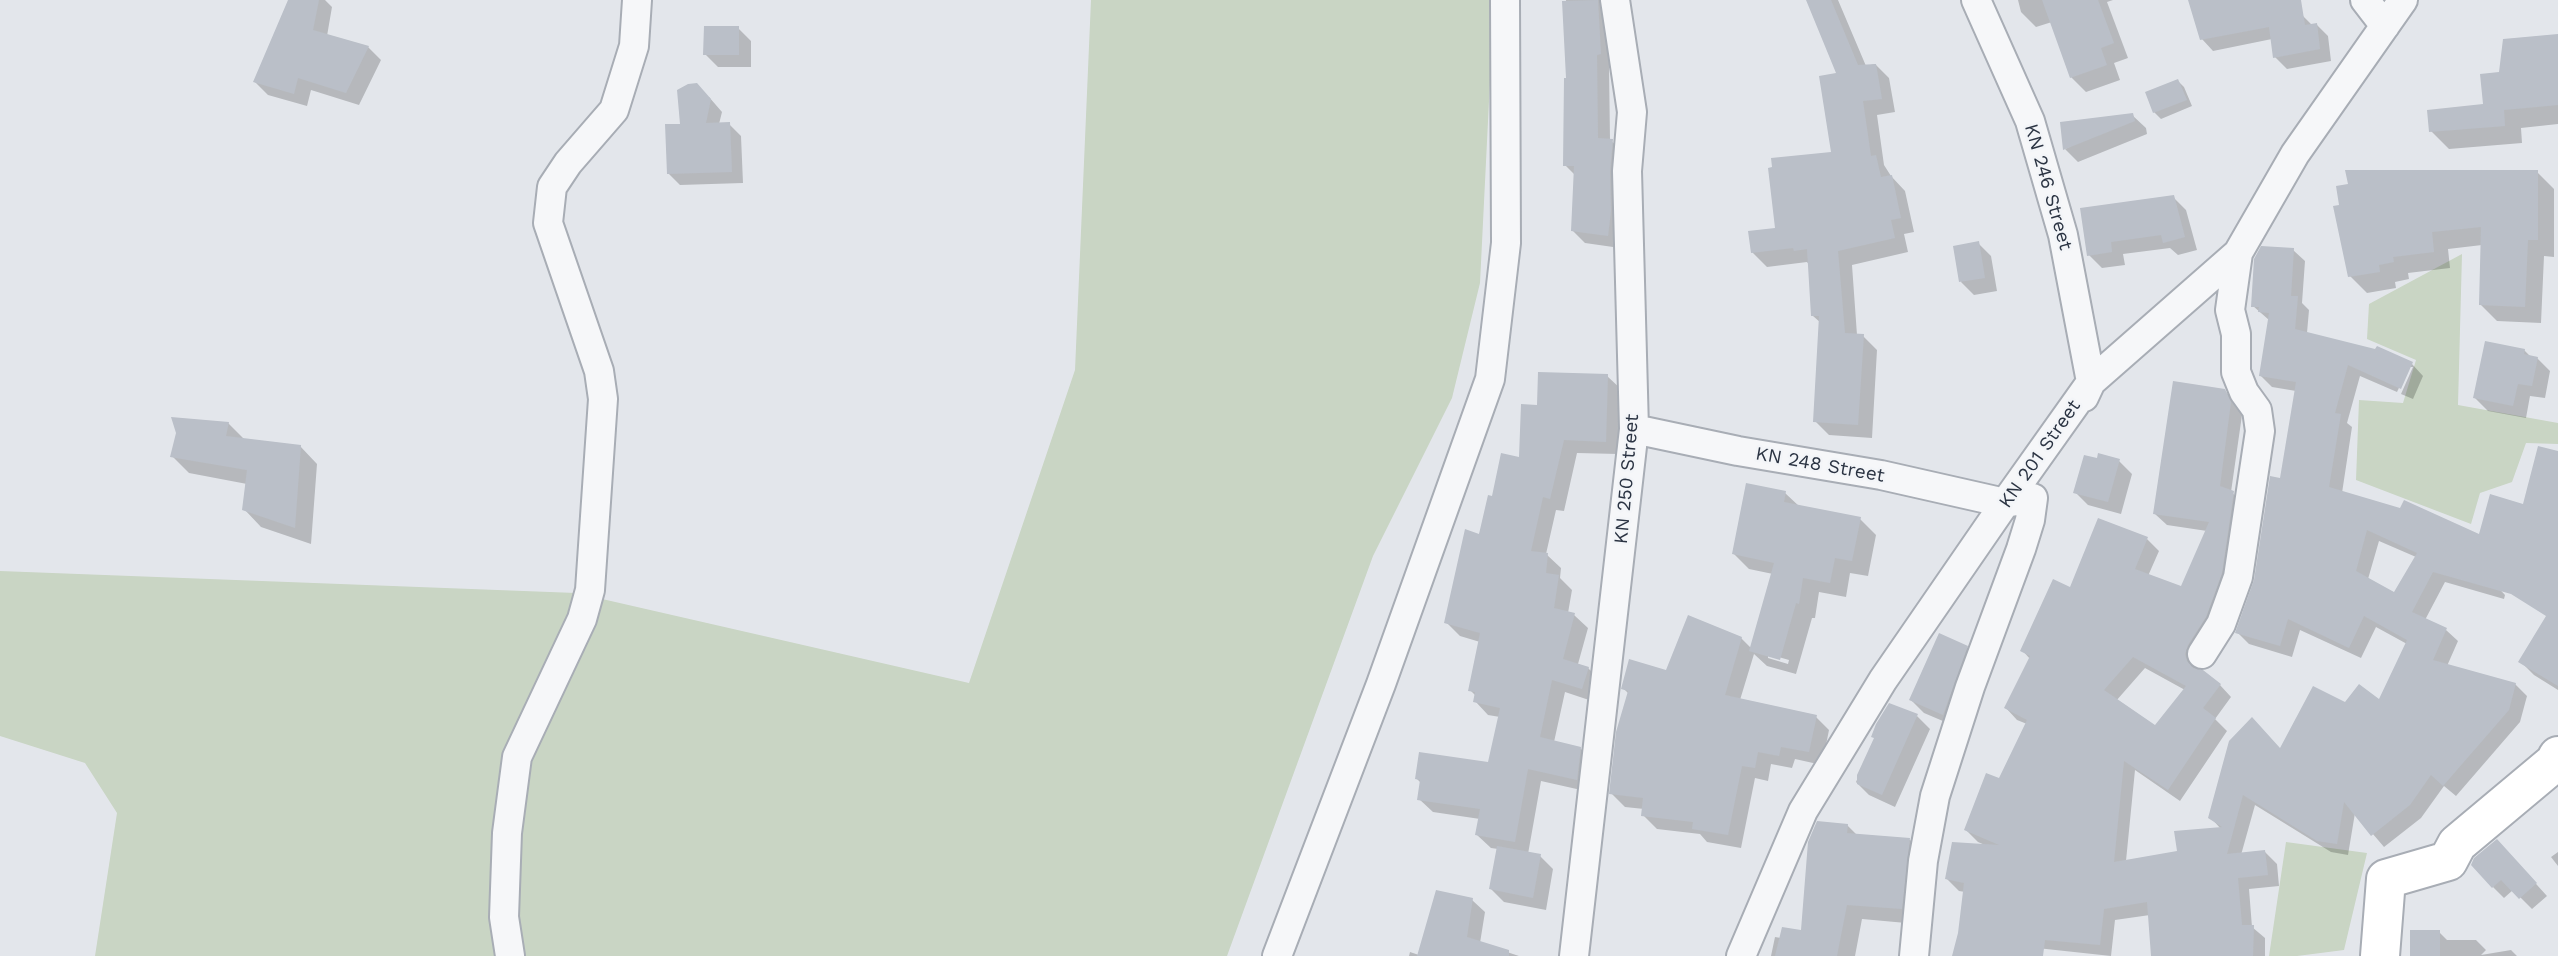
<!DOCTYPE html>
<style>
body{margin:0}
canvas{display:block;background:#e3e6eb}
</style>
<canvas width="2558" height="956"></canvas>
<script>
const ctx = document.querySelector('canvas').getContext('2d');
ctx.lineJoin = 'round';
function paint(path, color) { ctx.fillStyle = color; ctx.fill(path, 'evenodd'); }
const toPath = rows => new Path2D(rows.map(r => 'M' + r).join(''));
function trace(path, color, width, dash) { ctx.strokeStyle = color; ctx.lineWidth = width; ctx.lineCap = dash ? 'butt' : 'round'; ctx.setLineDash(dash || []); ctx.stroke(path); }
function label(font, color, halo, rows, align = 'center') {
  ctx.font = font + ' "Work Sans",sans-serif'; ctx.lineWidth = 5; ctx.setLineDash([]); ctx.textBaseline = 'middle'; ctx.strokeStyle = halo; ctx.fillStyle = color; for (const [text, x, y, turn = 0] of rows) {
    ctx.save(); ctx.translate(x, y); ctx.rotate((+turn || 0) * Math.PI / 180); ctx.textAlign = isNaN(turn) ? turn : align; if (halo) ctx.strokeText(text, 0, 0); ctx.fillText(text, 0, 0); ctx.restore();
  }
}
paint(toPath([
 [1091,0,1494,0,1480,283,1452,398,1373,556,1227,956,95,956,117,813,85,763,0,736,0,571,576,593,969,683,1075,370],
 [2462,254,2458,405,2558,423,2558,444,2526,443,2512,482,2480,493,2471,524,2356,480,2359,400,2403,403,2416,360,2367,339,2369,304],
 [2286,842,2367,853,2344,950,2297,956,2269,956]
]), '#c9d5c4');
paint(toPath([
 [290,0,325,0,332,7,327,36,368,47,381,60,359,105,311,90,307,106,268,95,255,82],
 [1566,0,1611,0,1613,66,1609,66,1610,140,1625,153,1620,248,1585,243,1573,231,1576,176,1565,165,1568,79],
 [1808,0,1838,0,1866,66,1875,64,1889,78,1895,112,1877,115,1884,165,1891,176,1905,191,1914,232,1904,234,1908,252,1852,265,1857,335,1863,336,1877,350,1872,438,1829,435,1815,421,1821,323,1813,316,1809,265,1807,262,1767,267,1752,252,1777,229,1834,153,1838,75],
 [2018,0,2113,0,2107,2,2128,58,2114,63,2120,80,2086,92,2071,77,2052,22,2036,27,2021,12],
 [2190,0,2240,0,2303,16,2312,25,2317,25,2328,36,2331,61,2287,69,2275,57,2272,39,2213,51,2202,39],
 [738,28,751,41,751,67,718,67,705,54],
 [2558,36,2558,124,2521,128,2522,143,2449,149,2431,131,2485,106,2501,73],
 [2178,81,2184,87,2192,106,2161,119,2154,112],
 [709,97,722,112,719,124,729,124,741,136,743,183,680,185,668,173],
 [2132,115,2146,128,2147,134,2078,162,2065,149],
 [2537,172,2554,189,2554,257,2544,256,2541,323,2497,321,2481,305,2482,245,2448,249,2450,268,2408,273,2409,279,2395,282,2396,288,2367,293,2350,276],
 [2173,197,2186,210,2197,250,2178,255,2170,248,2123,254,2125,265,2102,268,2089,255],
 [1978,243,1991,256,1997,291,1974,295,1961,282],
 [2293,250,2305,261,2302,303,2309,310,2307,333,2412,364,2423,376,2413,399,2401,394,2413,367,2409,367,2397,392,2360,376,2347,423,2352,427,2342,493,2478,542,2524,506,2558,453,2558,532,2494,583,2505,595,2504,599,2445,582,2425,620,2446,630,2458,641,2447,666,2515,684,2527,696,2520,722,2456,796,2444,786,2421,818,2384,847,2355,813,2348,855,2331,852,2255,805,2241,855,2265,852,2277,864,2279,886,2249,889,2252,927,2265,938,2265,956,2153,956,2150,915,2115,920,2111,956,1972,941,1965,892,1959,891,1947,879,1987,846,1978,842,1966,830,2000,780,2027,724,2017,720,2006,708,2030,659,2022,650,2071,590,2147,539,2159,551,2148,576,2182,588,2207,531,2167,525,2155,514,2224,390,2236,402,2242,415,2231,492,2245,504,2233,585,2196,667,2197,671,2220,685,2231,697,2215,719,2227,731,2180,801,2135,770,2126,861,2179,852,2221,829,2210,817,2281,750,2345,705,2379,701,2407,644,2376,627,2361,658,2300,630,2292,657,2249,644,2237,632,2256,580,2282,480,2296,391,2272,387,2260,375,2269,320,2253,306],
 [2379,541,2416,557,2395,594,2368,579],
 [2145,668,2185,690,2156,727,2116,701],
 [2524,350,2531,357,2537,358,2550,371,2545,398,2530,396,2526,418,2488,411,2475,398],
 [1607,376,1621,389,1618,454,1577,453,1564,511,1556,510,1546,554,1561,568,1560,578,1572,590,1568,613,1574,615,1588,628,1578,664,1588,668,1602,682,1595,702,1565,692,1554,742,1580,748,1594,762,1590,792,1541,781,1528,854,1540,856,1553,869,1546,910,1504,902,1491,889,1498,849,1491,848,1477,835,1480,819,1433,812,1419,799,1421,783,1417,779,1490,764,1500,717,1488,715,1475,701,1476,696,1470,690,1480,642,1460,636,1446,622,1493,498,1521,459,1539,407],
 [228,423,245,440,300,446,317,464,311,544,261,527,244,509,247,484,189,473,172,456],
 [2119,461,2132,474,2121,514,2088,505,2075,492],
 [1785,493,1800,507,1860,519,1876,535,1868,576,1850,573,1846,597,1819,592,1815,618,1812,618,1796,674,1767,666,1754,654,1740,700,1816,717,1829,730,1822,765,1795,759,1792,768,1771,764,1768,781,1755,778,1741,848,1707,842,1700,834,1657,829,1643,815,1644,809,1625,807,1611,793,1629,694,1623,688,1667,672,1741,638,1752,649,1773,574,1749,569,1734,554],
 [1768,654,1789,660,1788,664,1768,658],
 [2558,622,2558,690,2534,675,2521,662],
 [1967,647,1980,660,1957,727,1924,713,1911,700],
 [1917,716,1930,729,1895,807,1869,795,1856,782,1875,739],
 [1847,825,1857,835,1910,840,1925,855,1917,924,1862,919,1855,956,1771,956,1775,937,1781,938,1803,932],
 [2558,852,2558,866,2551,857],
 [2508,853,2547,896,2532,909,2513,890,2504,898,2493,887],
 [1472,900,1485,912,1480,943,1519,956,1409,956,1410,952,1419,955],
 [2439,932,2447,940,2476,940,2486,950,2481,955,2511,950,2517,956,2412,956]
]), '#0003');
paint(toPath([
 [288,0,319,0,313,30,369,46,346,93,298,78,294,94,253,82],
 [1598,0,1601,54,1597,55,1598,138,1613,139,1610,171,1611,211,1608,236,1571,231,1574,166,1563,166,1564,78,1566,78,1562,1],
 [1806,0,1831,0,1858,65,1876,64,1882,99,1863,101,1871,156,1876,155,1881,177,1892,175,1901,218,1891,220,1895,238,1838,251,1845,333,1864,334,1858,425,1813,422,1819,316,1811,316,1807,249,1794,251,1793,248,1751,253,1748,231,1775,228,1768,168,1772,167,1771,158,1831,152,1819,76,1836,73],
 [2042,0,2098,0,2114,43,2101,48,2107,65,2070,78],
 [2188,0,2301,0,2305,25,2317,23,2320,49,2273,58,2269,27,2200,40],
 [704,26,739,26,739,55,703,55],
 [2558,34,2558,105,2504,110,2505,126,2429,132,2427,110,2483,104,2480,74,2499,72,2503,39],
 [2178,79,2187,100,2153,113,2145,92],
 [697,83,711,99,706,123,730,122,732,172,667,174,665,124,680,124,677,90,688,84],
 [2133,113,2135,121,2063,150,2060,122],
 [2345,170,2538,170,2538,240,2528,240,2525,307,2479,305,2481,227,2432,232,2434,252,2393,257,2394,262,2379,265,2380,272,2348,277,2333,206,2339,205,2336,186,2348,184],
 [2174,195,2185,237,2163,243,2161,235,2111,242,2112,252,2087,256,2080,208],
 [1979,241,1985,278,1959,282,1953,246],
 [2261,246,2294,248,2291,296,2298,296,2295,329,2375,349,2377,346,2413,362,2401,389,2348,365,2335,413,2341,414,2329,487,2400,508,2404,500,2479,534,2490,494,2523,504,2538,446,2558,451,2558,686,2518,662,2546,616,2511,594,2433,572,2412,612,2447,628,2433,660,2516,683,2509,710,2443,786,2431,775,2410,805,2371,836,2344,802,2337,844,2317,841,2243,795,2227,854,2265,850,2268,875,2238,878,2242,925,2254,925,2253,956,2151,956,2147,902,2104,909,2100,945,2045,940,2043,956,1952,956,1958,933,1964,883,1945,879,1952,842,1999,845,1964,830,1986,773,1999,778,2027,720,2004,708,2030,656,2020,651,2053,579,2070,587,2098,518,2148,537,2135,569,2181,586,2209,522,2153,514,2173,381,2225,389,2231,402,2220,486,2234,491,2222,573,2206,617,2188,645,2185,654,2187,661,2193,668,2203,670,2221,684,2203,708,2216,718,2168,790,2124,761,2114,862,2177,851,2174,831,2222,827,2208,818,2229,741,2252,717,2280,748,2313,686,2345,702,2359,684,2379,699,2407,640,2364,616,2349,648,2288,619,2280,646,2235,633,2254,580,2270,476,2280,478,2296,382,2259,376,2269,313,2258,312,2259,307,2251,307,2254,259],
 [2367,530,2417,553,2394,592,2356,571],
 [2133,657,2186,686,2155,725,2104,690],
 [2485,341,2525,349,2524,354,2538,357,2532,386,2518,384,2513,406,2473,398],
 [1538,372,1608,374,1606,442,1564,440,1550,499,1543,497,1531,551,1548,553,1546,573,1559,575,1554,608,1575,613,1563,659,1589,667,1582,689,1552,680,1540,737,1581,747,1577,780,1528,769,1515,842,1475,835,1480,809,1417,800,1420,780,1415,779,1419,752,1488,762,1500,708,1473,702,1475,692,1468,691,1480,633,1444,623,1465,529,1479,534,1488,495,1492,496,1501,453,1519,457,1521,404,1537,405],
 [171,417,229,422,226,436,301,445,295,528,242,510,247,470,170,457,176,433],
 [2098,453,2120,459,2108,502,2073,493,2084,455,2097,458],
 [1746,483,1786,491,1784,502,1861,517,1852,561,1835,558,1830,583,1803,578,1799,604,1796,603,1780,660,1749,651,1774,563,1732,554],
 [1688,615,1742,637,1725,695,1817,715,1809,752,1781,747,1779,756,1758,752,1755,768,1742,766,1728,835,1692,829,1693,822,1641,816,1643,798,1609,794,1616,732,1628,691,1621,689,1629,659,1666,670],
 [1939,633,1968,646,1943,715,1909,700],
 [1889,703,1918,714,1882,795,1857,784,1857,775,1874,738,1871,737,1876,724],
 [1817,821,1848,824,1847,833,1910,838,1902,909,1847,905,1837,956,1775,956,1782,927,1801,930,1808,842],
 [2497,839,2537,883,2519,899,2501,880,2492,888,2471,865,2474,858],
 [1497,846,1541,854,1533,898,1489,889],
 [1436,890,1473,898,1467,937,1509,950,1509,956,1417,956],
 [2410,930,2440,930,2440,956,2410,956]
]), '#babfc8');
const minor = toPath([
 [1976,0,2030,121,2063,235,2091,382,2084,397],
 [2365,0,2385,26],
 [1634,429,1738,451,1881,475,2005,503,2033,498,2030,520,2021,549,1970,687,1935,796,1923,861,1914,956],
 [2202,654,2221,624,2238,577,2260,431,2257,410,2244,392,2236,372,2236,334,2230,310,2238,253],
 [510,956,504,917,507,833,517,757,582,619,590,590,603,399,599,371,548,223,552,187,568,163,614,110,634,46,637,0],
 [1277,956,1381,684,1490,379,1506,243,1505,0],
 [1574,956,1634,429,1627,171,1632,112,1615,0],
 [1741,956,1803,811,1883,680,2005,503,2091,382,2238,253,2295,154,2403,0]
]);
const secondary = toPath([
 [2380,956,2386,879,2448,861,2457,844,2555,762,2558,756]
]);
trace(minor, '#a8adb5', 32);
trace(secondary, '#a8adb5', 42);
trace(minor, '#f6f7f9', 28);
trace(secondary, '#fff', 38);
label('19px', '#2b3443', '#f3f5f8', [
 ["KN 246 Street",2048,187,74],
 ["KN 201 Street",2040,454,-55],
 ["KN 248 Street",1820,465,10],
 ["KN 250 Street",1627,479,-85]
]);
</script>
